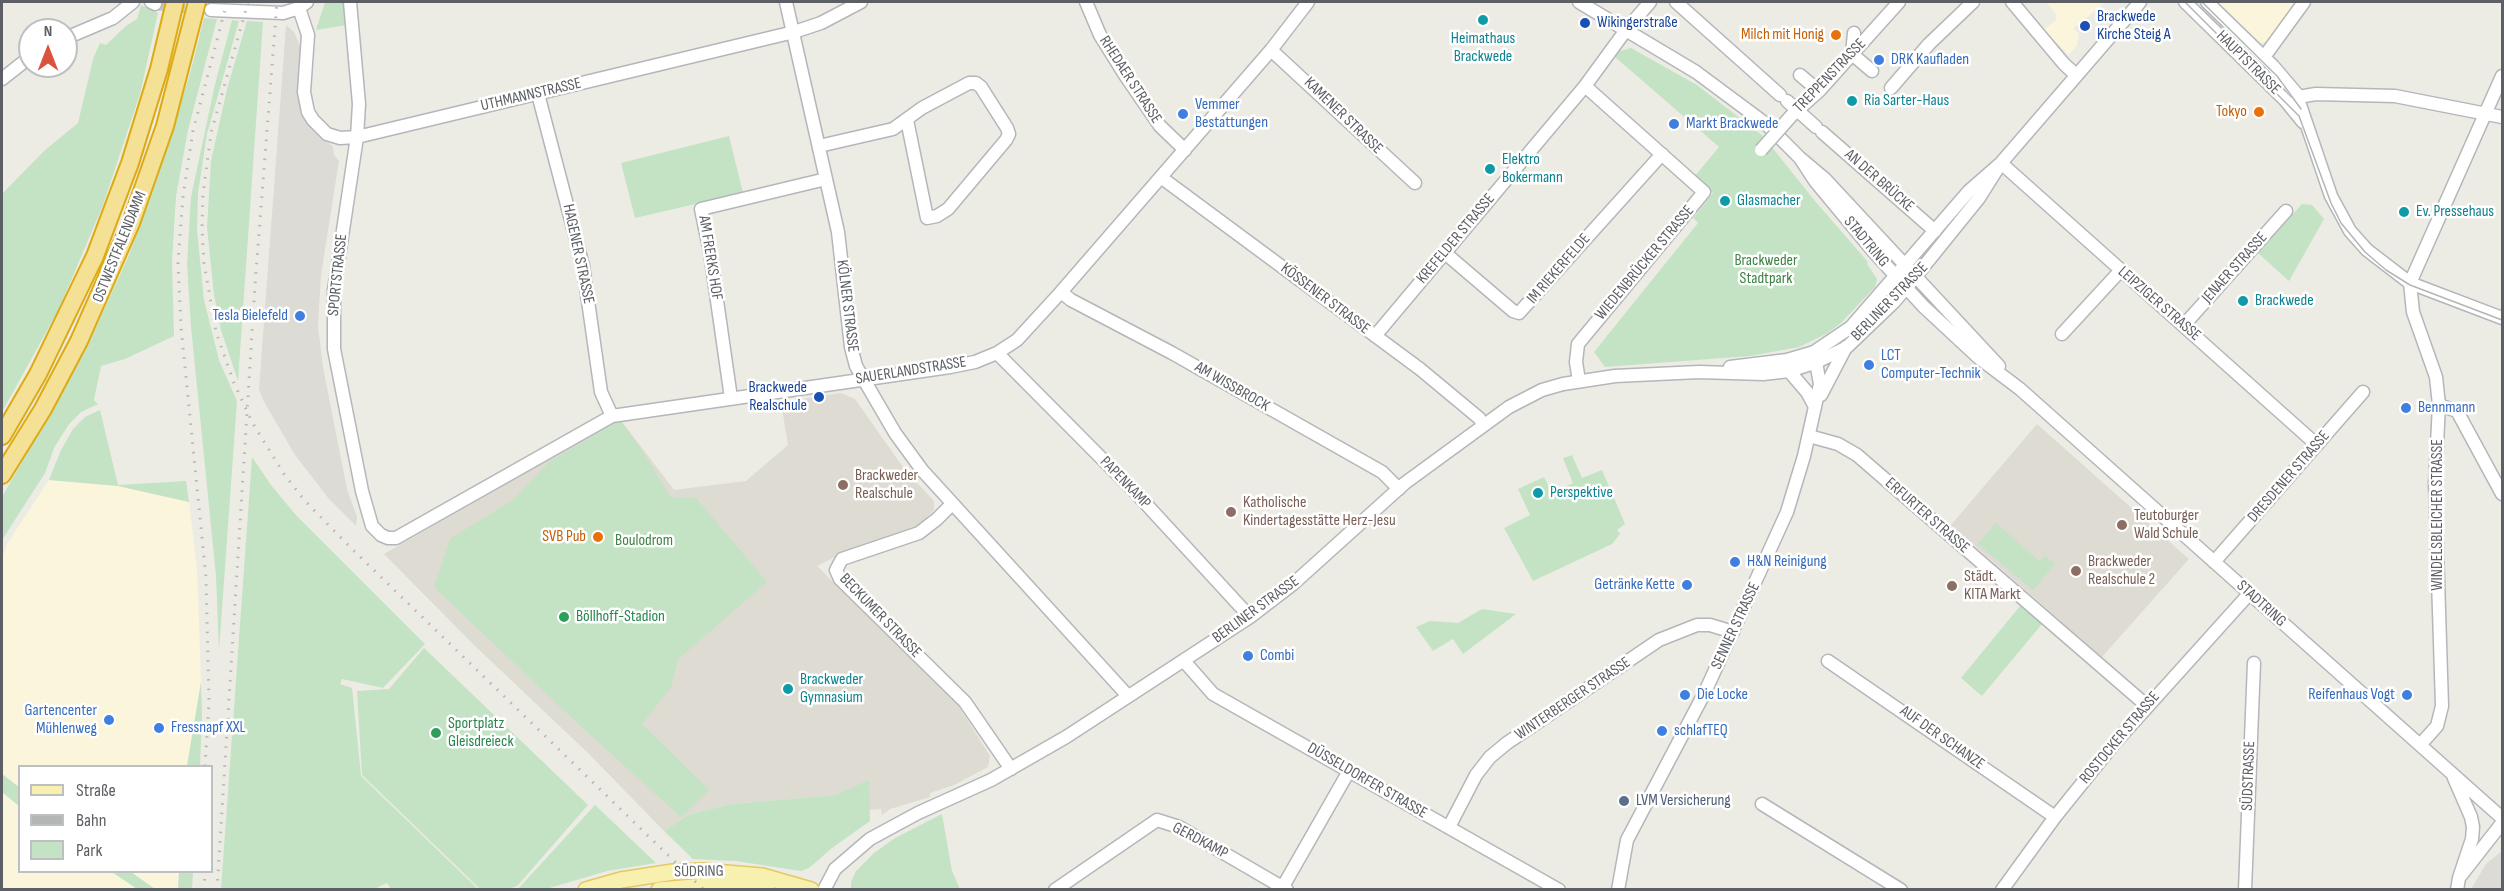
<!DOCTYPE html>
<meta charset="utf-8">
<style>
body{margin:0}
#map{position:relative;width:2504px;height:891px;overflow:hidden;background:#edece4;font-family:"Sofia Sans Condensed",sans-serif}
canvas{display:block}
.frame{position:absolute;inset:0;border:3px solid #5c5f63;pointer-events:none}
.legend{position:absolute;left:18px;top:765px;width:195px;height:108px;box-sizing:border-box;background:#fff;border:2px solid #bebfc1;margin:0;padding:8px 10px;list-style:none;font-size:18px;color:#5c5f63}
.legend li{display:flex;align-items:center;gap:12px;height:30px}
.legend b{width:30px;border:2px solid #bebfc1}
.north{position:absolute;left:18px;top:18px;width:60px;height:60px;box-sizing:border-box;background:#fff;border:2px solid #bebfc1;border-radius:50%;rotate:0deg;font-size:16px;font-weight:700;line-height:24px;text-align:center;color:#5c5f63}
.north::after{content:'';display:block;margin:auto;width:21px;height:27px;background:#db523d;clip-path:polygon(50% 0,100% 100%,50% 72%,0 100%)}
</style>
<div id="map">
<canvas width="2504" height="891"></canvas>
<div class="frame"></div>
<ul class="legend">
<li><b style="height:8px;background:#f8f0ae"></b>Straße</li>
<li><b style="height:8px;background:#b4b5b5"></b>Bahn</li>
<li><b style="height:16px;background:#c3e3c4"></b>Park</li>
</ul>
<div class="north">N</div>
</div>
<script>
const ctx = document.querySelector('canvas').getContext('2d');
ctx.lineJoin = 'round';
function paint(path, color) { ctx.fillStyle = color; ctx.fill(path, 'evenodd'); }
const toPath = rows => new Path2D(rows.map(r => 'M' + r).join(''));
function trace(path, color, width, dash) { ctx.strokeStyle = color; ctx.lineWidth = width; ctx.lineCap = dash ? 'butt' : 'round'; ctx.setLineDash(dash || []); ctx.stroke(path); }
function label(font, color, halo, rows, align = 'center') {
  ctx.font = font + ' "Sofia Sans Condensed",sans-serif'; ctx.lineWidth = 5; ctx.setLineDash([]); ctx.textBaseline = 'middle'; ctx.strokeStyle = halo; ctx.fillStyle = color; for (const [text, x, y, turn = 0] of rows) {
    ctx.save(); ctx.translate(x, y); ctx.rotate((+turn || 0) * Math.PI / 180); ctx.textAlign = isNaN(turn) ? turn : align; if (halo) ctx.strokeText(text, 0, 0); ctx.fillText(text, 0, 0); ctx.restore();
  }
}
paint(toPath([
 [2046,2,2105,2,2073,29,2079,33,2077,45,2069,55,2043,30,2056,20,2057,15],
 [2217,2,2298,2,2270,40,2261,43,2256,41],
 [49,480,118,486,189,502,197,570,201,682,187,766,20,766,19,787,2,774,2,558,7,544],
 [2,792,19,806,20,872,112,872,137,889,2,889],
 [131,872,179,872,178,889,155,889]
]), '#fbf5dc');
paint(toPath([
 [286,25,294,32,301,49,298,95,300,108,311,127,333,147,334,155,339,161,321,275,318,326,323,367,347,489,357,517,356,526,329,499,295,455,263,400,259,389],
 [2502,851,2502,889,2471,889,2486,864]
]), '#dcdbd6');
paint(toPath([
 [841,393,855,399,905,470,934,501,934,510,918,526,847,551,817,566,958,705,990,756,988,767,954,785,930,793,930,797,890,809,882,815,881,809,868,810,868,781,835,795,732,804,688,815,664,831,588,753,473,644,384,554,620,419,674,490,746,481,788,445,781,402],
 [2037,424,2189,559,2102,657,1951,525]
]), '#dddbd2');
paint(toPath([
 [325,2,344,2,347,25,316,30],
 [141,5,158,13,140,94,103,205,59,309,2,412,2,194,44,151,78,123,93,59,100,43,106,45,126,26,137,19],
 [204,18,217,19,188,130,176,196,172,262,174,336,125,359,101,366,94,400,98,404,81,412,69,424,54,448,45,473,2,540,2,497,85,351,129,255,165,154,191,70],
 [232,20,239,21,207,134,198,193,197,230,204,300,219,360,237,401,219,651,216,576,191,327,187,264,191,197,215,84],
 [247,21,263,22,238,381,221,330,214,295,207,227,211,161,227,89],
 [1631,48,1697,85,1763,136,1815,201,1868,262,1867,264,1877,279,1875,287,1841,323,1826,334,1799,347,1750,356,1605,367,1594,352,1698,223,1693,218,1713,193,1694,177,1719,147,1615,57,1620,51],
 [729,136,743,193,635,218,621,163],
 [2302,204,2312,205,2324,219,2289,281,2258,253],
 [100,410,118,485,186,481,189,502,118,486,49,480,61,450,73,429,85,417],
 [620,420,643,452,671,498,696,498,767,582,678,659,671,687,642,724,709,790,681,817,571,717,434,587,450,539,514,499,549,462],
 [1572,455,1582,478,1602,470,1625,524,1617,530,1620,534,1612,544,1533,581,1504,528,1530,515,1518,489,1544,477,1552,493,1573,483,1563,458],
 [252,457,271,485,295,514,425,644,383,688,342,679,340,684,352,688,361,776,478,889,391,889,387,883,378,887,378,890,221,889],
 [1996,523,2039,561,2045,556,2055,564,2033,590,1978,544],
 [2020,606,2042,624,1982,696,1961,678],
 [1482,609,1516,614,1463,654,1453,639,1433,651,1416,627,1430,621,1458,623],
 [424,648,588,805,517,886,509,889,480,889,362,775,357,691,389,689],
 [201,682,202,718,200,766,187,766],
 [2,774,19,787,19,806,2,792],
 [869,780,870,821,832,848,809,868,801,871,736,861,693,859,664,831,688,815,732,804,835,795],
 [595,805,656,863,607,871,546,889,518,889],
 [942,814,952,871,960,889,851,889,851,882,856,871,874,853,895,838],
 [112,872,131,872,155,889,137,889],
 [179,872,193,872,192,889,178,889]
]), '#c3e3c4');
trace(toPath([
 [155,4,202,9]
]), '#c9c9c4', 12, [12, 6]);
const minor = toPath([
 [151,2,155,4],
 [350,2,359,104,357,137,334,290,334,349,362,491,372,526,381,535,388,538,396,538,612,416,950,367,975,362,997,353,1017,340,1061,292,1271,50,1308,2],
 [786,2,838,232,851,347,856,366,895,433,922,470,1128,696],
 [1086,2,1100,35,1125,75,1160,126,1185,150],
 [1579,2,1696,72,1766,124,1800,158,1825,179,1999,366],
 [1676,2,1780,95],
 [2012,2,2064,64,2076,75],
 [2185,2,2285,100,2303,122],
 [2207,2,2273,66,2296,93,2331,196,2350,231,2367,250,2410,283,2502,318],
 [299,8,308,35,304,92,308,112,313,120,327,134,340,138,357,137,794,32,821,23,861,2],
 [211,10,283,13,299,8,307,2],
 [1854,33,1852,54,1872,71],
 [66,38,113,18,133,2],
 [1271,50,1415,183],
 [2264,57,2304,2],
 [1800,75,1819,91],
 [2,79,30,57],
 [1891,88,1929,44,1973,2],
 [538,94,583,266,601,392,612,416],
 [2298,97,2316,94,2395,96,2502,117],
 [1787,101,1816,127],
 [1792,115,1819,91,1899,2],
 [1822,132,1935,231],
 [819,146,893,129,922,108,969,83,976,83,981,87,1007,128,1009,134,1006,140,948,209,937,216,927,218,907,120],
 [1800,158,1815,181,1873,251,1923,306,1979,358,2020,389,2502,818],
 [2001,163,2317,445],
 [1162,178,1420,369,1479,418,1483,424],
 [1445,253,1513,311,1519,313,1662,154],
 [1061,292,1071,300,1172,353,1382,472,1399,489],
 [2184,325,2286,211],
 [2062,334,2121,270],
 [1375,336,1585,86,1626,30,1650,2],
 [997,353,1135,492,1250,617],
 [1730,367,1787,360,1814,352,1851,327,1969,191,2001,163,2140,2],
 [1789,371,1807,392,1815,407],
 [1579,381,1576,362,1578,344,1704,192,1585,86],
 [1821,395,1846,347],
 [731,398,710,252,701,209,826,179],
 [2439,405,2457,411,2502,494],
 [1809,436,1838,444,1857,455,2146,705],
 [952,504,937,519,919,533,842,559,836,570,840,579,965,702,1011,769],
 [2214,562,2363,392],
 [1184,661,1213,694,1559,890],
 [1828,661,2055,817],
 [2420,745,2437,726,2442,706,2435,483,2439,405,2436,377,2413,312,2410,283,2502,76],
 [2454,778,2471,817,2473,827,2472,839,2459,878],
 [1762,804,1901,890],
 [1449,827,1476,775,1490,757,1507,743,1659,640,1697,625,1710,625,1733,632],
 [824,890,835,869,870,839,918,813,991,780,1066,737,1250,617,1293,584,1405,483,1509,407,1542,390,1563,384,1615,376,1699,372,1763,374,1789,371,1817,362,1847,347,1894,302,1916,276,1979,198,2001,163],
 [1055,890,1157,820,1179,827,1287,890],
 [1281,890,1349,771],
 [1618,890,1627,840,1705,692,1787,512,1804,456,1820,384,1815,357],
 [2002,890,2055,817,2113,745,2249,594],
 [2245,890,2254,663],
 [2457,890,2459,878,2502,823]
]);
const major = toPath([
 [586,890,621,880,673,872,702,871,762,876,811,890],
 [659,890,718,885,767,890]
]);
const highway = toPath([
 [2,436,38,374,95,256,130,163,159,69,175,2],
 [2,475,43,409,79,341,131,223,165,126,197,2]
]);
trace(minor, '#b4b6ba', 15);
trace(major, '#e5c865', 18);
trace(highway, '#deaa13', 20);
trace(minor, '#fff', 12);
trace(major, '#f8f0ae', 15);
trace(highway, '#f4e195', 16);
trace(toPath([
 [2185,2,2299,116,2331,203,2341,223,2365,252,2386,270,2410,285,2502,320],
 [2202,2,2277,76,2301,109]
]), '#b4b5b5', 1.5);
trace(toPath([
 [248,2,211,133,203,194,202,228,204,263,216,332,234,383,252,422,284,474,305,501,351,548,704,890],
 [205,766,209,703,206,578,181,327,178,263,183,196,193,131,227,2],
 [204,890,205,872],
 [217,890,255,285,277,2]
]), '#b4b5b5', 3, [1.5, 8]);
const minorBridge = toPath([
 [1761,150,1792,115]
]);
trace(minorBridge, '#b4b6ba', 15, []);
trace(minorBridge, '#fff', 12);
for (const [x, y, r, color] of [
 [1483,20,6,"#0f9aa8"],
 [1585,23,6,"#1a4fb4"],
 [2085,26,6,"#1a4fb4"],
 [1836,35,6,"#e8710a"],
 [1879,60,6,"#3f7fe0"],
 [1852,101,6,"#0f9aa8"],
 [2259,112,6,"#e8710a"],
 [1183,114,6,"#3f7fe0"],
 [1674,124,6,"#3f7fe0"],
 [1490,169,6,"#0f9aa8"],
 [1725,201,6,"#0f9aa8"],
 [2404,212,6,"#0f9aa8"],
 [2243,301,6,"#0f9aa8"],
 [300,316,6,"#3f7fe0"],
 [1869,365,6,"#3f7fe0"],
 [819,397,6,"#1a4fb4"],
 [2406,408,6,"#3f7fe0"],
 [843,485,6,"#8d6e63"],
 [1538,493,6,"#0f9aa8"],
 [1231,512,6,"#8d6e63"],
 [2122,525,6,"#8d6e63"],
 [598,537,6,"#e8710a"],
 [1735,562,6,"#3f7fe0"],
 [2076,571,6,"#8d6e63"],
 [1687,585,6,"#3f7fe0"],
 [1952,586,6,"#8d6e63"],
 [564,617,6,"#2e9e5b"],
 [1248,656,6,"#3f7fe0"],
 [788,689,6,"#0f9aa8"],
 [1685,695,6,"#3f7fe0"],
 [2407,695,6,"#3f7fe0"],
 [109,720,6,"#3f7fe0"],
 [159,728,6,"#3f7fe0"],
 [1662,731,6,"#3f7fe0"],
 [436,733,6,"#2e9e5b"],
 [1624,801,6,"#5c6f8a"]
]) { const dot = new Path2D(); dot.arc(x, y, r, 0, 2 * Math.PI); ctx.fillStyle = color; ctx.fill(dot); trace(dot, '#fff', 2); }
label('16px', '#164399', '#fff', [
 ["Brackwede",2097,17],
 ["Kirche Steig A",2097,35],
 ["Wikingerstraße",1597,23],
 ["Brackwede",807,388,"right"],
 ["Realschule",807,406,"right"]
], 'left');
label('16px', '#c56008', '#fff', [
 ["Milch mit Honig",1824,35],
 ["Tokyo",2247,112],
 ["SVB Pub",586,537]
], 'right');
label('16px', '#0d838f', '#fff', [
 ["Heimathaus",1483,39,"center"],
 ["Brackwede",1483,57,"center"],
 ["Ria Sarter-Haus",1864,101],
 ["Elektro",1502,160],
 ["Bokermann",1502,178],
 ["Glasmacher",1737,201],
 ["Ev. Pressehaus",2416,212],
 ["Brackwede",2255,301],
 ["Perspektive",1550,493],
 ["Brackweder",800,680],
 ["Gymnasium",800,698]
], 'left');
label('16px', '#366cbe', '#fff', [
 ["DRK Kaufladen",1891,60],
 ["Vemmer",1195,105],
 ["Bestattungen",1195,123],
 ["Markt Brackwede",1686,124],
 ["Tesla Bielefeld",288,316,"right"],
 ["LCT",1881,356],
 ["Computer-Technik",1881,374],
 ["Bennmann",2418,408],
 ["H&N Reinigung",1747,562],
 ["Getränke Kette",1675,585,"right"],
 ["Combi",1260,656],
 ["Die Locke",1697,695],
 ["Reifenhaus Vogt",2395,695,"right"],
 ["Gartencenter",97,711,"right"],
 ["Mühlenweg",97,729,"right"],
 ["Fressnapf XXL",171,728],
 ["schlafTEQ",1674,731]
], 'left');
label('16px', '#5c5f63', '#fff', [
 ["HAUPTSTRASSE",2248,63,45],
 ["TREPPENSTRASSE",1830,76,-46],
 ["RHEDAER STRASSE",1130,80,57],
 ["UTHMANNSTRASSE",531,95,-13],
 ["KAMENER STRASSE",1343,116,44],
 ["AN DER BRÜCKE",1879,181,41],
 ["KREFELDER STRASSE",1456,239,-50],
 ["STADTRING",1866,242,50],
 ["OSTWESTFALENDAMM",120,247,-68],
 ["HAGENER STRASSE",578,254,78],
 ["AM FRERKS HOF",710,258,81],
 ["WIEDENBRÜCKER STRASSE",1645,263,-50],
 ["JENAER STRASSE",2235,268,-48],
 ["IM RIEKERFELDE",1559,269,-49],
 ["SPORTSTRASSE",338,275,-84],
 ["KÖSSENER STRASSE",1325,299,37],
 ["BERLINER STRASSE",1890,302,-46],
 ["LEIPZIGER STRASSE",2159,304,41],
 ["KÖLNER STRASSE",847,306,83],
 ["SAUERLANDSTRASSE",911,371,-9],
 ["AM WISSBROCK",1232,387,30],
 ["DRESDENER STRASSE",2289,477,-49],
 ["PAPENKAMP",1125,483,46],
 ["WINDELSBLEICHER STRASSE",2438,515,-90],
 ["ERFURTER STRASSE",1927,516,41],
 ["STADTRING",2261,604,42],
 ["BERLINER STRASSE",1256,610,-36],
 ["BECKUMER STRASSE",880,616,46],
 ["SENNER STRASSE",1736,626,-65],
 ["WINTERBERGER STRASSE",1573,699,-34],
 ["AUF DER SCHANZE",1942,738,35],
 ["ROSTOCKER STRASSE",2120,738,-50],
 ["SÜDSTRASSE",2249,776,-88],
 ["DÜSSELDORFER STRASSE",1367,781,30],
 ["GERDKAMP",1200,841,28],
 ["SÜDRING",699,872,-1]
]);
label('16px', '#3c8243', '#fff', [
 ["Brackweder",1766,261],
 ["Stadtpark",1766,279],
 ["Boulodrom",644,541]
]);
label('16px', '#785e54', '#fff', [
 ["Brackweder",855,476],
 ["Realschule",855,494],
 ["Katholische",1243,503],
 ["Kindertagesstätte Herz-Jesu",1243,521],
 ["Teutoburger",2134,516],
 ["Wald Schule",2134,534],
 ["Brackweder",2088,562],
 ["Realschule 2",2088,580],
 ["Städt.",1964,577],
 ["KITA Markt",1964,595]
], 'left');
label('16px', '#27864d', '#fff', [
 ["Böllhoff-Stadion",576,617],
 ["Sportplatz",448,724],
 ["Gleisdreieck",448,742]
], 'left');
label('16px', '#4e5e75', '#fff', [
 ["LVM Versicherung",1636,801]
], 'left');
</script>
